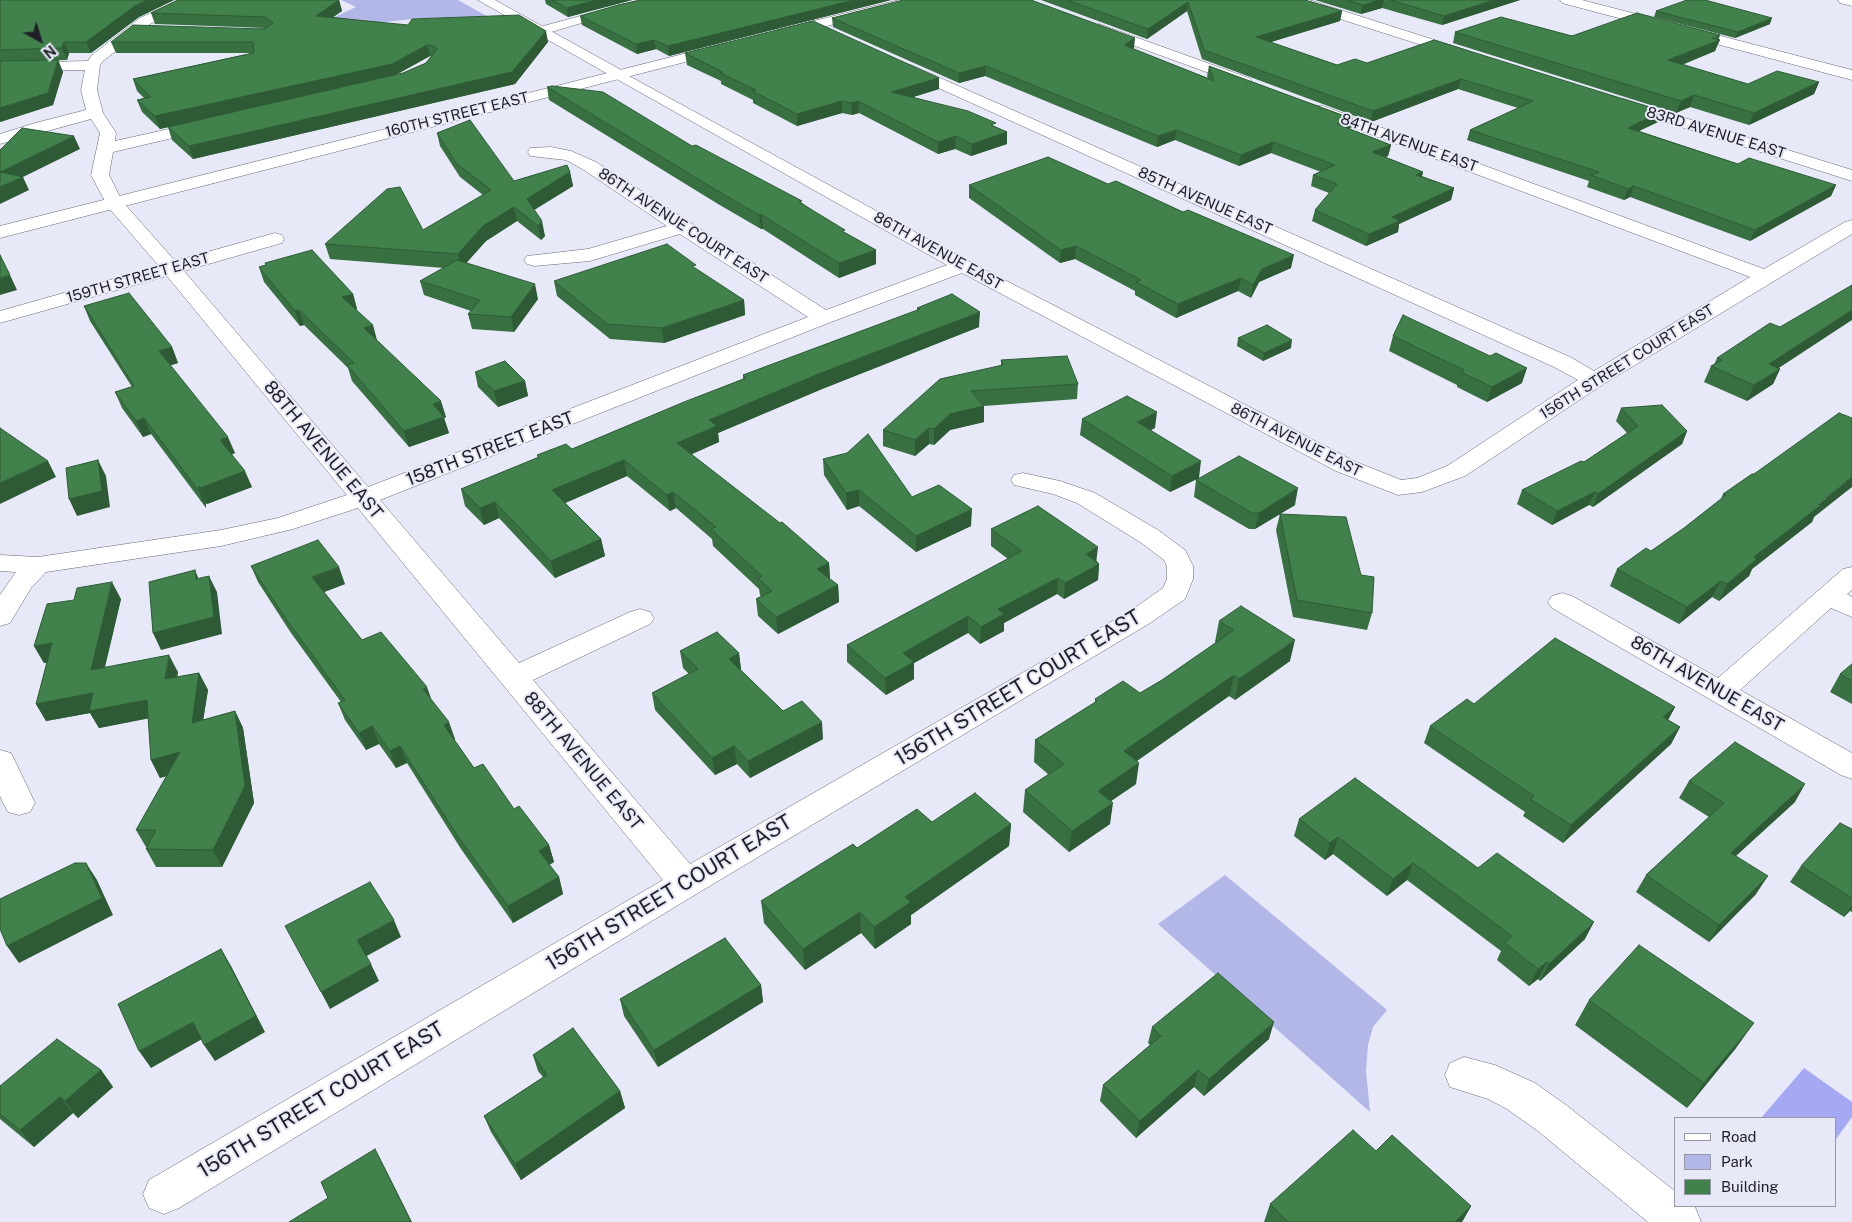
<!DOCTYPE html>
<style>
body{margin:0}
#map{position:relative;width:1852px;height:1222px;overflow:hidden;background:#e7e9f9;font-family:"Public Sans",sans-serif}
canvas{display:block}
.legend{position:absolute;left:1674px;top:1117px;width:162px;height:90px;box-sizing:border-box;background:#e7e9f9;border:1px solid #9798a4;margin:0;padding:6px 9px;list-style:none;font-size:15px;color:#1f1f25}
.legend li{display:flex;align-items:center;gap:10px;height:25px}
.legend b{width:25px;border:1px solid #9798a4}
.north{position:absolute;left:15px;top:15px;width:50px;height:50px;-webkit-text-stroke:4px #e7e9f9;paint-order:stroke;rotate:141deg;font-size:14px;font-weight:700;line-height:20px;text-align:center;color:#1f1f25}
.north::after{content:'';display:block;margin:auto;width:18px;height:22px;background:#1f1f25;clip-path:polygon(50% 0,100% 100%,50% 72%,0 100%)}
</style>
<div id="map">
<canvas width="1852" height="1222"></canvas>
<ul class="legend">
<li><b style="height:6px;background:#fff"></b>Road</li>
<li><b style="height:14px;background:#b3b7e7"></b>Park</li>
<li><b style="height:14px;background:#41824c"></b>Building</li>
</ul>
<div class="north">N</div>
</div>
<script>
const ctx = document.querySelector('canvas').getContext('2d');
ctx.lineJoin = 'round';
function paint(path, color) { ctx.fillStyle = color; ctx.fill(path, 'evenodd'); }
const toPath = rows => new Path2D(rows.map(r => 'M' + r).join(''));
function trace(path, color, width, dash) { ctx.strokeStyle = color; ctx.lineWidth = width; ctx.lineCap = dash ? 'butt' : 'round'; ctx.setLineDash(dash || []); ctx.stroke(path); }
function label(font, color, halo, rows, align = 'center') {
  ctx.font = font + ' "Public Sans",sans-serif'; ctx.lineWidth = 4; ctx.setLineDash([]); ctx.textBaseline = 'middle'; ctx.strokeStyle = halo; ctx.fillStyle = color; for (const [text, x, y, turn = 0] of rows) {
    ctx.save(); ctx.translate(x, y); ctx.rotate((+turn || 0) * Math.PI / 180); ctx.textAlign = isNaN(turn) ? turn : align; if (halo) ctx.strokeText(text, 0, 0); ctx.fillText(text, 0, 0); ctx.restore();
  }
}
paint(toPath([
 [341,0,458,0,492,19,422,18,304,31,356,7],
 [1225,875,1387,1010,1373,1027,1368,1045,1366,1071,1370,1112,1158,924]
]), '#b3b7e7');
paint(toPath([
 [1804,1068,1852,1102,1852,1117,1836,1139,1836,1118,1761,1118]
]), '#a5a9f4');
const minor = toPath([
 [178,0,196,0,194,3,150,24,103,61,100,65,97,90,103,113,116,133,115,141,205,121,211,123,213,126,211,129,113,152,109,175,122,201,175,261,275,233,282,235,284,239,282,243,184,271,368,487,808,317,680,234,590,261,534,266,527,264,524,260,527,256,588,249,667,226,584,170,566,160,530,156,528,152,530,148,551,147,571,151,596,162,826,310,947,265,613,77,611,74,613,71,618,70,970,262,1354,461,1401,480,1417,478,1447,466,1578,380,1554,367,901,71,899,68,901,65,911,65,1570,357,1594,371,1750,277,1311,112,1309,109,1311,106,1323,106,1764,269,1845,222,1852,220,1852,234,1602,385,1465,476,1422,492,1398,495,1336,471,962,273,831,322,380,500,519,663,630,612,640,609,650,612,654,618,650,624,533,680,690,864,1130,611,1163,588,1167,579,1167,566,1164,560,1140,542,1077,503,1053,494,1014,485,1011,480,1014,475,1023,473,1060,481,1095,493,1158,530,1185,550,1193,566,1193,579,1185,599,1150,623,698,893,179,1208,164,1214,149,1208,143,1194,149,1180,663,880,358,508,293,529,221,546,46,572,31,588,10,623,0,626,0,595,16,572,0,571,0,555,38,557,221,530,278,518,347,495,167,276,0,323,0,311,159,266,108,207,91,175,100,133,91,119,0,144,0,134,35,123,86,110,81,90,85,70,0,71,0,63,88,61,92,55,140,18,178,0],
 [639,0,665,0,663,3,619,12,541,35,534,31,536,28,639,0],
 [1288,0,1309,0,1469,51,1471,54,1469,57,1464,58,1459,57,1290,3,1288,0],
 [1560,0,1582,0,1852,70,1852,80,1562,3,1560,0],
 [1838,0,1852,0,1852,6,1840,3,1838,0],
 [1099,24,1249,78,1252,81,1249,84,1239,84,1094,31,1092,28,1099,24],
 [1624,99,1852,170,1852,181,1618,107,1616,104,1618,101,1624,99],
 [1852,567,1852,590,1847,594,1852,597,1852,617,1831,608,1740,690,1852,753,1852,779,1841,775,1552,608,1548,602,1552,596,1562,593,1572,596,1718,678,1843,569,1852,567],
 [0,750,11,753,15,761,35,803,30,812,19,815,8,812,3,803,0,796,0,750],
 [1464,1057,1495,1065,1535,1083,1566,1105,1676,1192,1676,1206,1695,1207,1701,1222,1648,1222,1538,1131,1507,1109,1488,1099,1450,1087,1445,1075,1450,1063,1464,1057]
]);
const tertiary = toPath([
 [478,0,495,0,623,71,625,74,623,77,618,78,613,77,478,0]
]);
const secondary = toPath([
 [899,0,922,0,920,3,782,37,775,33,777,30,899,0],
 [723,44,728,45,730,48,728,51,0,238,0,226,723,44]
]);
trace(minor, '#666775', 1);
trace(tertiary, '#666775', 1);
trace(secondary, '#666775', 1);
paint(minor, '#fff');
paint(tertiary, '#fff');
paint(secondary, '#fff');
paint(toPath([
 [0,0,174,0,139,17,91,53,69,53,67,60,27,61,58,60,63,72,53,105,0,122],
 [339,0,342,11,333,17,548,42,515,84,193,159,172,140,168,127,282,101,160,129,142,112,137,100,144,98,137,91,133,79,251,53,116,53,111,42,265,28,155,24,151,13],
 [430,56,431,56,426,63,403,73,396,75],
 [545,0,632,0,568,17,546,4],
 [891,0,669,56,656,49,637,54,582,25,580,16],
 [1041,0,1305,0,1342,11,1340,21,1270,42,1337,65,1367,63,1662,111,1658,122,1639,131,1738,164,1836,185,1831,196,1750,241,1630,197,1624,200,1587,187,1589,181,1467,140,1470,130,1518,108,1458,89,1371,122,1202,59,1187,11,1147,39],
 [1315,0,1520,0,1442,25,1382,8,1361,14],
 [1656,11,1770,24,1735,38,1654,17],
 [832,18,1134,48,1133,49,1208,78,1207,76,1209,66,1353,119,1350,129,1391,145,1388,156,1385,157,1423,172,1422,176,1454,188,1451,200,1399,224,1398,232,1366,246,1312,221,1315,210,1329,193,1311,186,1313,175,1321,172,1271,153,1239,166,1175,140,1157,147,985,76,959,83,833,27],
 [1455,32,1718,40,1715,51,1682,65,1748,84,1819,82,1814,94,1749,125,1690,107,1676,113,1453,43],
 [685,53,939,78,939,89,913,97,996,127,1007,132,1007,144,971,156,955,149,938,154,859,113,852,115,842,113,797,126,753,103,753,100,721,84,721,81,687,65],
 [547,87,692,146,802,203,845,233,876,250,876,264,839,278,763,229,761,229,718,204,549,100],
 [437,133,514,181,570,172,573,186,534,210,545,236,541,240,517,221,486,241,466,263,538,299,514,332,472,329,468,314,471,311,424,295,420,281,444,268,330,259,325,244,423,230,483,195,460,177,440,146],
 [969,185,1291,268,1259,282,1251,298,1238,291,1176,318,1135,295,1135,291,1075,259,1060,263,969,198],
 [265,263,353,294,357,309,356,309,377,340,446,417,444,418,449,433,409,447,352,381,348,368,304,325,300,326,264,282,259,267,265,265],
 [554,281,744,300,745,315,664,343,610,339,557,296],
 [84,306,172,347,178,363,170,365,235,453,232,454,252,487,207,504,206,503,206,508,151,434,143,437,122,408,115,392,132,387,90,321],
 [917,308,979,327,822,389,718,433,719,442,691,454,829,563,830,579,838,585,839,602,778,634,758,616,756,599,761,596,760,595,759,589,713,546,712,539,676,508,670,511,627,476,565,503,601,539,605,556,555,578,499,518,484,525,465,506,461,489,538,458,537,455,572,449,743,379,743,375,917,311],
 [1780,327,1779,368,1780,369,1773,384,1747,401,1704,382,1711,366,1714,365,1717,358],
 [1393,336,1522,383,1487,402,1457,387,1457,385,1389,351],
 [1238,338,1291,348,1263,361,1237,346],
 [1001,360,1078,384,1077,399,984,406,984,422,950,430,934,445,929,444,915,456,883,446,883,430,1001,365],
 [475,372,525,381,528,396,498,407,478,387],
 [1621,408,1687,431,1682,444,1593,507,1589,505,1552,525,1517,504,1522,490,1584,462,1627,433,1616,421],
 [1082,419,1155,428,1150,430,1199,478,1170,492,1080,435],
 [823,459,912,497,971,526,916,552,859,506,847,510,824,475],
 [1196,480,1295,505,1280,514,1361,575,1372,613,1367,630,1293,617,1276,530,1280,514,1255,529,1249,529,1194,497],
 [1723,494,1814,517,1812,522,1752,569,1749,576,1719,601,1712,597,1679,624,1610,586,1617,569,1651,551,1684,528,1721,499],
 [991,529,1097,561,1099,564,1098,580,1064,599,1057,594,1004,623,1004,631,980,644,968,633,914,663,914,679,886,695,847,662,847,645,1008,559,991,546],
 [251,566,345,584,324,592,362,640,430,698,455,739,454,740,474,768,549,845,554,862,549,865,559,877,563,894,513,923,461,849,407,763,396,768,379,744,366,750,345,720,338,703,341,702,291,633,258,582],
 [121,599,105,667,178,672,177,677,199,673,208,690,203,720,235,711,243,728,254,803,222,867,156,867,146,849,147,847,146,847,136,830,167,776,160,778,151,760,148,718,99,728,90,713,46,721,36,704,47,663,44,663,34,646],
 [1219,621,1290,661,1235,700,1229,696,1137,761,1136,784,1111,801,1110,824,1069,852,1023,812,1025,790,1049,775,1034,762,1035,740,1095,703,1095,699,1140,693,1162,680,1216,643,1215,642],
 [680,651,739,653,741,670,783,711,823,739,750,778,737,764,715,775,655,710,652,693,689,674,683,668],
 [1852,664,1852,704,1830,692,1840,674],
 [1474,704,1675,707,1668,720,1680,727,1671,744,1563,843,1523,816,1525,812,1424,743,1430,726],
 [1689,781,1795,802,1736,856,1756,894,1709,942,1636,892,1646,875,1709,817,1679,798],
 [1299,819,1478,868,1585,939,1540,981,1538,979,1529,986,1497,960,1501,951,1407,880,1387,896,1333,854,1325,860,1294,836],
 [932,822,1011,824,1009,846,911,915,911,924,875,949,861,933,805,970,764,923,761,901,857,848],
 [1852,829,1852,912,1850,911,1844,917,1790,882,1801,866],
 [761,985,763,1002,658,1067,624,1016,620,999],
 [1589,1000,1736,1048,1687,1108,1575,1025],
 [1152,1027,1269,1039,1204,1096,1194,1087,1136,1138,1100,1101,1103,1085,1150,1045,1148,1043],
 [533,1055,620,1091,625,1108,521,1180,491,1132,484,1116,543,1077,538,1071],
 [101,1070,113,1087,78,1118,73,1113,34,1147,0,1119,0,1086],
 [1376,1151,1471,1206,1462,1222,1264,1222,1270,1204]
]), '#387041');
paint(toPath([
 [147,0,174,0,139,17,91,53,86,42,135,6],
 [339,0,342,11,319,27,316,16],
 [596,0,632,0,568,17,567,8],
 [854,0,891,0,669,56,668,46],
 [1379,0,1384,0,1382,8,1361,14,1363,5],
 [1494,0,1520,0,1442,25,1444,16],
 [1188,2,1187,11,1147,39,1148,29],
 [1342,11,1340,21,1255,47,1256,37],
 [1772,18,1770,24,1735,38,1738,32],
 [546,31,548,42,515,84,193,159,189,146],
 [1720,35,1718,41,1720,40,1715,51,1663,72,1668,60],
 [1135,38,1134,48,1123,55,1124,45],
 [654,40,656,49,637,54,636,44],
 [64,42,69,53,67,60,62,48],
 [427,45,430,56,395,75,160,129,155,116],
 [58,60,63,72,53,105,0,122,0,108],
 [986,66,985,76,959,83,959,73],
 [939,78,939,89,891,104,891,92],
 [1461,79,1458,89,1371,122,1373,111],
 [1819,82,1814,94,1749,125,1754,113],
 [1694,95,1690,107,1676,113,1681,101],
 [842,101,842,113,797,126,797,114],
 [858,101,859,113,852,115,851,103],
 [1662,111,1658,122,1624,138,1628,128],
 [1353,119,1350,129,1337,124],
 [1176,130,1175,140,1157,147,1158,136],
 [1007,132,1007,144,971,156,972,144],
 [74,136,80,149,23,177,29,190,0,204,0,172],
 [956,136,955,149,938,154,938,142],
 [1273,142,1271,153,1239,166,1241,155],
 [1391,145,1388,156,1370,163,1372,152],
 [570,172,573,186,529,213,527,199],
 [1423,172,1420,183,1416,175],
 [1836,185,1831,196,1750,241,1755,230],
 [1634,186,1630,197,1624,200,1628,189],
 [1454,188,1451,200,1399,224,1398,232,1366,246,1369,234,1392,217],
 [514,207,517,221,486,241,461,269,458,254,483,226],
 [759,215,762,215,763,229,761,229],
 [542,221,545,236,541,240,538,226],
 [1076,246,1075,259,1060,263,1061,250],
 [876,250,876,264,839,278,839,263],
 [1294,255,1291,268,1259,282,1251,298,1253,285,1262,269],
 [10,275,17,290,0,295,0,278],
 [1241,278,1238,291,1176,318,1178,304],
 [535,284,538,299,514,332,511,317],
 [353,294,357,309,347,312,342,297],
 [744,300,745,315,664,343,662,328],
 [299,310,304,325,300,326,295,311],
 [1852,310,1852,320,1762,379,1769,364],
 [980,312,979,327,822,389,718,433,719,442,679,460,677,443,709,420,821,373],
 [373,325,377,340,364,328],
 [1292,340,1291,348,1263,361,1264,353],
 [172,347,178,363,166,367,159,351],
 [1527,368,1522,383,1487,402,1492,387],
 [1780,369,1773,384,1747,401,1754,385],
 [525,381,528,396,498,407,494,391],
 [441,401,446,417,444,418,449,433,409,447,404,431,433,404],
 [984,406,984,422,950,430,934,445,934,429,950,414],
 [1157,412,1155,428,1135,438,1137,422],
 [144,418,151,434,143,437,136,421],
 [929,428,929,444,915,456,915,440],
 [1687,431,1682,444,1593,507,1598,494],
 [228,437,235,453,227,456,220,440],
 [98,460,106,476,110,507,77,516,69,499],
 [624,460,627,476,556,507,552,490],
 [48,461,56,477,0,504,0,483],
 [1201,461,1199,478,1170,492,1172,476],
 [245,471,252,487,207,504,200,488],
 [1852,477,1852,487,1814,517,1812,522,1752,569,1749,576,1719,601,1727,584,1754,557],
 [199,486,206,503,206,508,199,491],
 [1298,488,1295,505,1255,529,1259,513],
 [859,490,859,506,847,510,846,493],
 [673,492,676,508,670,511,667,495],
 [1595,492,1589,505,1552,525,1557,511],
 [495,502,499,518,484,525,480,508],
 [972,509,971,526,916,552,916,536],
 [601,539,605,556,555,578,551,561],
 [1098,547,1096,564,1086,554],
 [829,563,830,580,817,569],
 [1099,564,1098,580,1064,599,1065,583],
 [339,567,345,584,319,594,312,577],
 [195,570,202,587,196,579],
 [209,576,217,592,222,634,161,650,153,633],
 [1058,578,1057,594,1004,623,1004,631,980,644,981,627,998,609],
 [1721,581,1712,597,1679,624,1687,607],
 [112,582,121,599,100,687,91,670],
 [838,585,839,602,778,634,776,617],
 [968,616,968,633,914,663,914,679,886,695,885,678,903,653],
 [1295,640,1290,661,1235,700,1239,679],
 [52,643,62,660,44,663,34,646],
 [739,653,741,670,731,676,729,659],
 [169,655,178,672,174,696,165,679],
 [199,673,208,690,200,740,192,723],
 [1234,675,1229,696,1121,772,1124,751],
 [427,687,433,704,423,689],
 [93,693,147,700,156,717,99,728,90,713,46,721,36,704],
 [1675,707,1666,724,1663,717],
 [235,711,243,728,254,803,222,867,213,850],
 [449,722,455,739,450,742,444,725],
 [822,722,823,739,750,778,748,761],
 [372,726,379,744,366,750,359,733],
 [1680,727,1671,744,1563,843,1571,825],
 [400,746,407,763,396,768,390,751],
 [734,746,737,764,715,775,712,758],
 [180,752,189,769,160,778,151,760],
 [1139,763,1136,784,1095,812,1098,791],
 [1805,784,1795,802,1720,870,1731,853],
 [1113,803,1110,824,1069,852,1072,831],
 [1011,824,1009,846,911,915,911,924,875,949,874,927,905,897],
 [1338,837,1333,854,1325,860,1330,843],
 [549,845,554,862,544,868,539,851],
 [86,863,97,880,113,915,19,963,7,946],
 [1413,863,1407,880,1387,896,1393,879],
 [1768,876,1756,894,1709,942,1719,925],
 [559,877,563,894,513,923,508,906],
 [1852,905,1852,908,1844,917],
 [860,912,861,933,805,970,803,949],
 [394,920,401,937,365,957,357,940],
 [1594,922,1585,939,1540,981,1549,964],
 [221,949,231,966,265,1032,215,1061,204,1045],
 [1547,962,1538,979,1529,986,1538,969],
 [371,964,379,981,330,1009,321,992],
 [761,985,763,1002,658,1067,654,1050],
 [193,1022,204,1038,151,1068,139,1051],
 [1274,1022,1269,1039,1204,1096,1209,1079],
 [1754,1023,1736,1048,1687,1108,1704,1083],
 [101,1070,113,1087,78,1118,65,1101],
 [1198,1070,1194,1087,1136,1138,1140,1121],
 [620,1091,625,1108,521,1180,515,1164],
 [60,1097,73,1113,34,1147,20,1130],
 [375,1149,386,1170,412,1222,411,1222],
 [1471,1206,1462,1222,1455,1222]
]), '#2e5b35');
const building = toPath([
 [0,0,147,0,135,6,86,42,64,42,62,48,0,50,0,0],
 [178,0,339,0,316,16,408,25,412,19,519,15,546,31,512,72,189,146,168,127,403,73,426,63,437,49,434,46,427,45,392,64,155,116,137,100,151,97,133,79,254,53,253,42,111,42,133,25,264,29,273,23,265,17,151,13,178,0],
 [552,0,596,0,567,8,552,0],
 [641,0,854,0,668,46,654,40,636,44,580,16,618,5,641,0],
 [903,0,1031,0,1135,38,1124,45,1214,81,1209,66,1353,119,1337,124,1391,145,1372,152,1423,172,1416,175,1454,188,1392,217,1400,221,1369,234,1315,210,1337,184,1313,175,1335,165,1273,142,1241,155,1176,130,1158,136,986,66,959,73,832,18,903,0],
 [1067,0,1305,0,1342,11,1256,37,1337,65,1355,59,1367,63,1434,40,1662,111,1628,128,1738,164,1749,158,1836,185,1755,230,1634,186,1628,189,1591,175,1599,172,1470,130,1533,101,1461,79,1373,111,1204,50,1188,2,1148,29,1067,0],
 [1347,0,1379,0,1363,5,1347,0],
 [1390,0,1494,0,1444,16,1390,0],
 [1687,0,1705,0,1772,18,1738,32,1656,11,1687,0],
 [1637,13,1720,35,1712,38,1720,40,1668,60,1748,84,1777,71,1819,82,1754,113,1694,95,1681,101,1455,32,1501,17,1572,36,1637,13],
 [813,21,939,78,891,92,968,111,996,123,991,125,1007,132,972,144,956,136,938,142,858,101,851,103,842,101,797,114,752,91,756,90,720,73,723,72,685,53,813,21],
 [58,60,48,93,0,108,0,61,58,60],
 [552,86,603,92,692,146,696,145,802,201,799,202,845,230,842,231,876,250,839,263,762,215,759,215,716,190,547,87,552,86],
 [470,120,514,181,567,165,570,172,527,199,542,221,538,226,514,207,483,226,458,254,325,244,387,189,400,187,423,230,491,190,456,163,437,133,470,120],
 [22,128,74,136,0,172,0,150,22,128],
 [1048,157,1108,184,1116,181,1183,212,1188,210,1294,255,1262,269,1253,285,1241,278,1178,304,1136,282,1141,280,1076,246,1061,250,969,185,1048,157],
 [0,172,23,177,0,187,0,172],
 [667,244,696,265,692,266,744,300,662,328,607,324,554,281,667,244],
 [312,250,353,294,342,297,373,325,364,328,441,401,433,404,444,417,404,431,347,365,354,363,299,310,295,311,259,267,266,265,265,263,312,250],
 [0,255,10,275,0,278,0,255],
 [457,260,535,284,511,317,468,314,480,300,420,281,457,260],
 [1852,285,1852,310,1769,364,1780,369,1754,385,1711,366,1722,360,1717,358,1770,323,1780,327,1852,285],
 [129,293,172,347,159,351,228,437,220,440,245,471,200,488,199,486,199,491,144,418,136,421,115,392,134,386,84,306,129,293],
 [952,294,980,312,821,373,709,420,717,426,677,443,780,523,782,522,829,563,817,569,838,585,776,617,756,599,772,591,758,578,762,576,711,529,716,527,673,492,667,495,624,460,552,490,601,539,551,561,495,502,480,508,461,489,539,457,537,455,566,444,572,449,684,402,746,378,743,375,920,309,917,308,952,294],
 [1403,315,1490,356,1496,353,1527,368,1492,387,1461,372,1464,370,1393,336,1403,315],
 [1267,325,1292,340,1264,353,1238,338,1267,325],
 [1067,356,1078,384,971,391,984,406,950,414,934,429,929,428,915,440,883,430,940,379,1003,365,1001,360,1067,356],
 [505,361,525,381,494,391,475,372,505,361],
 [1127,396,1157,412,1137,422,1201,461,1172,476,1082,419,1127,396],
 [1662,405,1687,431,1598,494,1595,492,1557,511,1522,490,1581,461,1584,462,1638,426,1621,408,1662,405],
 [1839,413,1852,418,1852,477,1818,504,1821,505,1754,557,1757,559,1727,584,1721,581,1687,607,1617,569,1646,548,1651,551,1684,528,1726,495,1723,494,1752,474,1754,474,1839,413],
 [0,428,48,461,0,483,0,428],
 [868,434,912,497,939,485,972,509,916,536,859,490,846,493,823,459,847,453,868,434],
 [1239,456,1298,488,1259,513,1252,513,1196,480,1239,456],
 [98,460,102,491,69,499,66,468,98,460],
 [1038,506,1098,547,1086,554,1099,564,1065,583,1058,578,998,609,1004,614,981,627,968,616,903,653,914,662,885,678,847,645,1022,551,991,529,1038,506],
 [1280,514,1346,517,1361,575,1374,577,1372,613,1297,600,1280,514],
 [318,540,339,567,312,577,362,640,381,632,427,687,423,689,449,722,444,725,474,768,483,764,514,809,519,806,549,845,539,851,559,877,508,906,455,832,400,746,390,751,372,726,359,733,338,703,345,700,284,616,251,566,318,540],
 [195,570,196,579,209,576,214,617,153,633,149,582,195,570],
 [112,582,91,670,169,655,165,679,199,673,192,723,235,711,245,786,213,850,146,849,156,830,136,830,180,752,151,760,147,700,89,711,93,693,36,704,52,643,34,646,47,604,74,600,77,588,112,582],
 [1241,606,1295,640,1239,679,1234,675,1124,751,1139,763,1098,791,1113,803,1072,831,1025,790,1064,764,1035,740,1097,701,1095,699,1123,681,1140,693,1162,680,1234,630,1219,621,1241,606],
 [717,632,739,653,729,659,783,711,802,701,822,722,748,761,734,746,712,758,652,693,698,669,680,651,717,632],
 [1555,638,1675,707,1663,717,1680,727,1571,825,1530,799,1534,796,1430,726,1467,699,1474,704,1555,638],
 [1852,664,1852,681,1840,674,1852,664],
 [1735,742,1805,784,1731,853,1768,876,1719,925,1646,875,1724,803,1689,781,1735,742],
 [1355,778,1478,868,1497,853,1594,922,1549,964,1547,962,1538,969,1505,943,1512,936,1413,863,1393,879,1338,837,1330,843,1299,819,1355,778],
 [975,793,1011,824,905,897,911,902,874,927,860,912,803,949,761,901,853,844,857,848,917,809,932,822,975,793],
 [1840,823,1852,829,1852,898,1801,866,1840,823],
 [75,863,86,863,102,898,7,946,0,929,0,899,75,863],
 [370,882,394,920,357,940,371,964,321,992,285,926,370,882],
 [725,938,761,985,654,1050,620,999,725,938],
 [1639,945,1754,1023,1704,1083,1589,1000,1639,945],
 [221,949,256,1016,204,1045,193,1022,139,1051,118,1004,221,949],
 [1218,973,1274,1022,1209,1079,1198,1070,1140,1121,1103,1085,1161,1036,1152,1027,1218,973],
 [573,1028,620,1091,515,1164,484,1116,547,1075,533,1055,573,1028],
 [57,1039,101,1070,65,1101,60,1097,20,1130,0,1114,0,1086,57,1039],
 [1353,1130,1376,1151,1392,1135,1471,1206,1455,1222,1288,1222,1270,1204,1353,1130],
 [375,1149,411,1222,289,1222,328,1198,321,1182,375,1149]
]);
paint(building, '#41824c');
trace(building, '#2e5b35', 1);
label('15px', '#1f1f25', '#e7e9f9', [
 ["160TH STREET EAST",457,115,-14],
 ["83RD AVENUE EAST",1716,133,17],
 ["84TH AVENUE EAST",1409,143,20],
 ["85TH AVENUE EAST",1205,201,24],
 ["86TH AVENUE COURT EAST",683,226,33],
 ["86TH AVENUE EAST",938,251,29],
 ["159TH STREET EAST",138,278,-16],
 ["156TH STREET COURT EAST",1627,362,-32],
 ["86TH AVENUE EAST",1296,440,27]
]);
label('18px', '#1f1f25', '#e7e9f9', [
 ["158TH STREET EAST",490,449,-21],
 ["88TH AVENUE EAST",323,450,50],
 ["86TH AVENUE EAST",1707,684,30],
 ["88TH AVENUE EAST",583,761,50]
]);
label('21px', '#1f1f25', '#e7e9f9', [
 ["156TH STREET COURT EAST",1018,688,-31],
 ["156TH STREET COURT EAST",669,893,-31],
 ["156TH STREET COURT EAST",321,1100,-31]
]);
</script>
